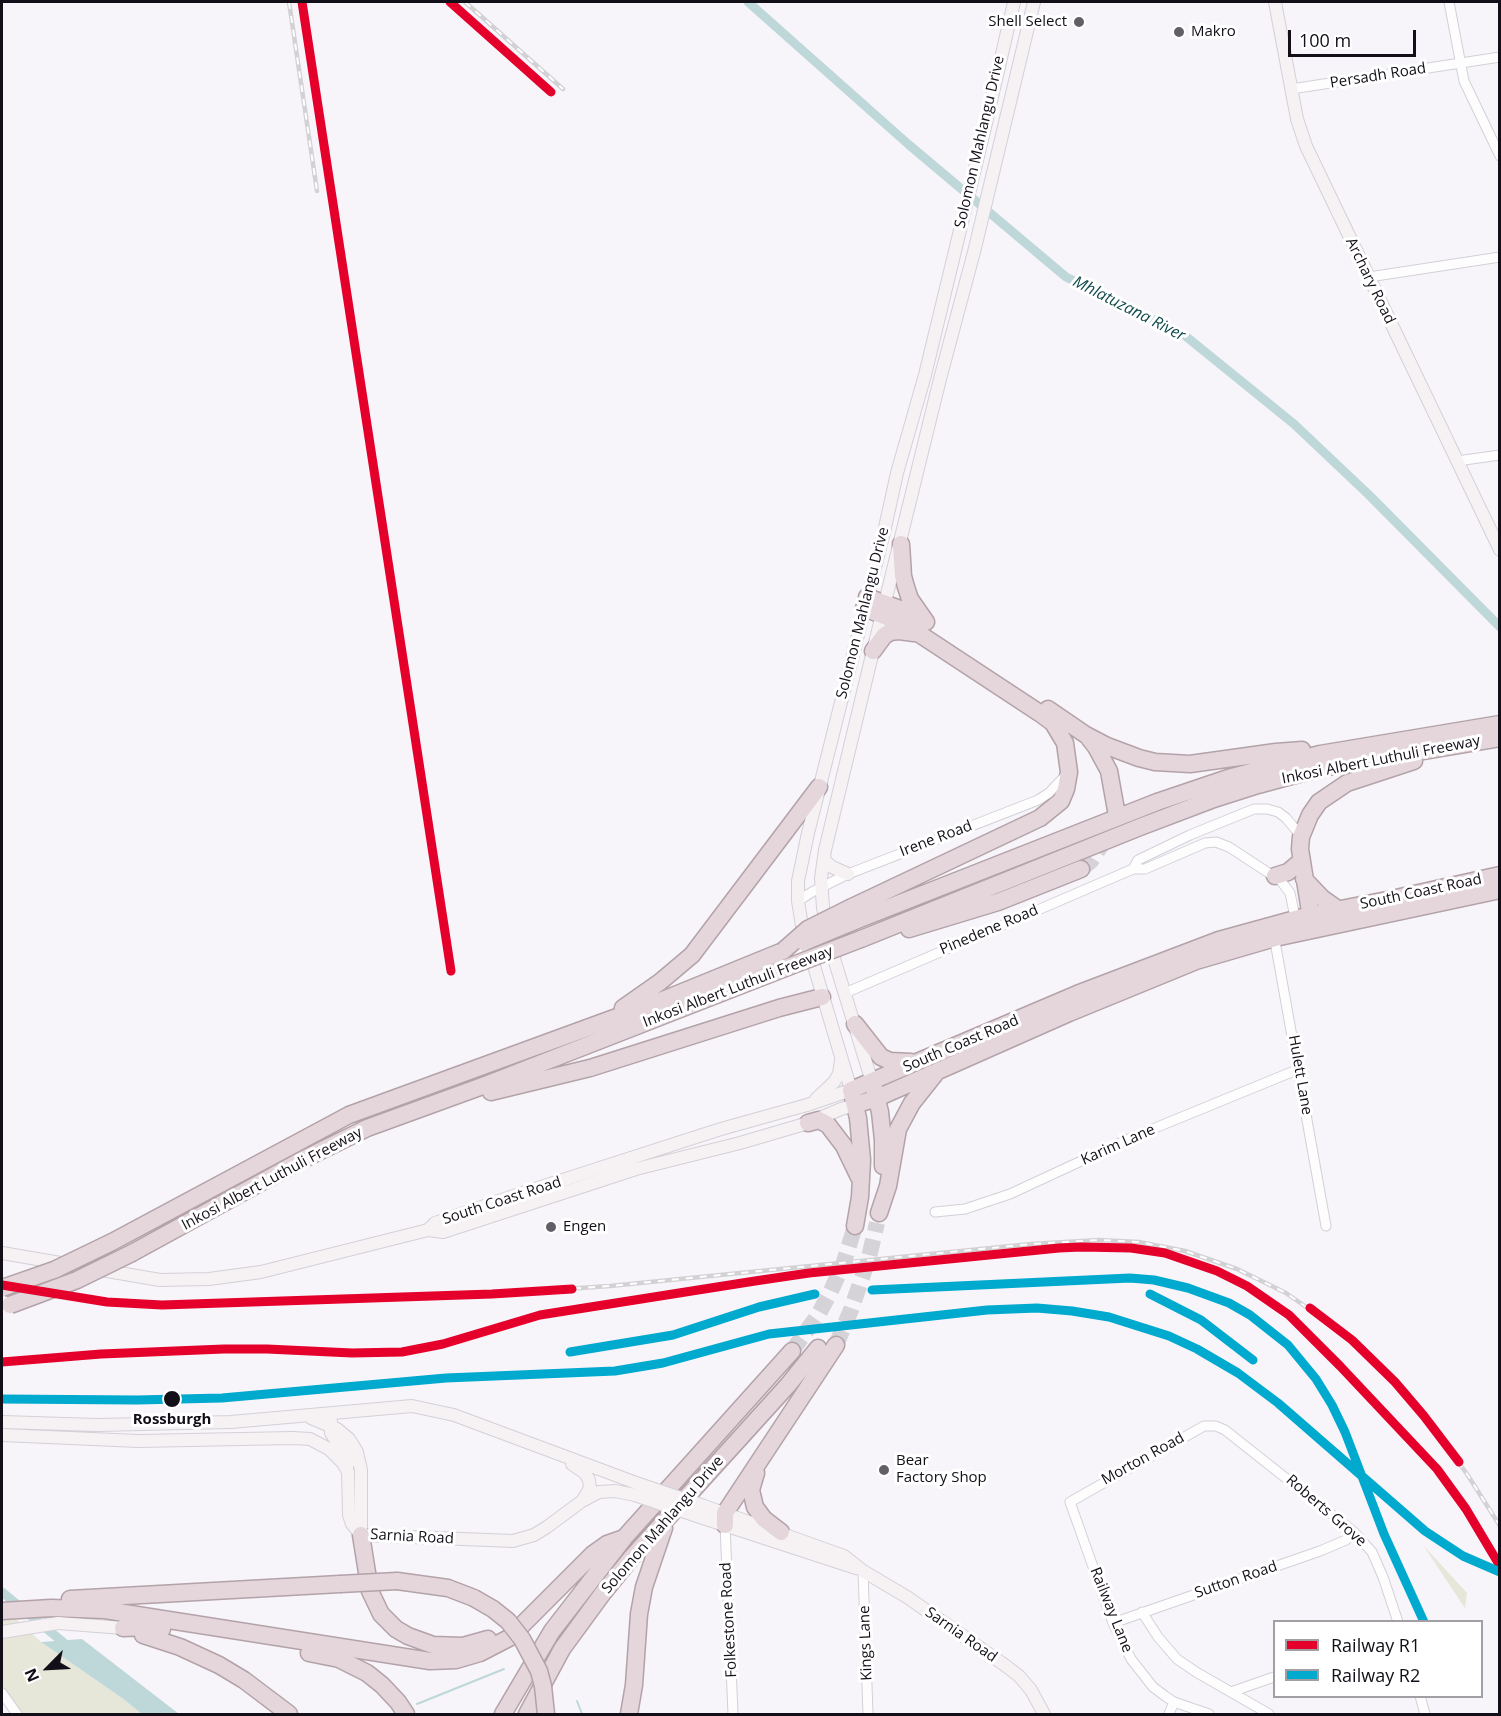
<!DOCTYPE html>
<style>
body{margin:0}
#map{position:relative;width:1501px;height:1716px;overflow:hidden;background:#f7f4fa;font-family:"Open Sans",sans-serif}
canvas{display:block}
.frame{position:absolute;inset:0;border:3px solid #130f18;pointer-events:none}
.legend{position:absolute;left:1273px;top:1620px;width:210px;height:78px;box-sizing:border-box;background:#fff;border:2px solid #a19fa3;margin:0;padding:8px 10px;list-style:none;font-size:18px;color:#130f18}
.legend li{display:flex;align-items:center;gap:12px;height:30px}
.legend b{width:30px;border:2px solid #a19fa3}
.north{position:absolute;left:18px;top:1638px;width:60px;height:60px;-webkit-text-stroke:4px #fff;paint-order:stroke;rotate:246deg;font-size:16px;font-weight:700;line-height:24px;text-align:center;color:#130f18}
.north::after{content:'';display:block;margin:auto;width:21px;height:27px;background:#130f18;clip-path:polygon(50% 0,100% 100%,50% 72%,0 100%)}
.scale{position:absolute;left:1288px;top:30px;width:128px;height:27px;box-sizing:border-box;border:3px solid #130f18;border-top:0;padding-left:8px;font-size:18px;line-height:21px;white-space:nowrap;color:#130f18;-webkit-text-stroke:4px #fff;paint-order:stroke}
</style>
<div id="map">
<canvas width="1501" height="1716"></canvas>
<div class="frame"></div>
<ul class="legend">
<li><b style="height:8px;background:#e4002b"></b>Railway R1</li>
<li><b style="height:8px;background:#00a9ce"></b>Railway R2</li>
</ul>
<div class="north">N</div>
<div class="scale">100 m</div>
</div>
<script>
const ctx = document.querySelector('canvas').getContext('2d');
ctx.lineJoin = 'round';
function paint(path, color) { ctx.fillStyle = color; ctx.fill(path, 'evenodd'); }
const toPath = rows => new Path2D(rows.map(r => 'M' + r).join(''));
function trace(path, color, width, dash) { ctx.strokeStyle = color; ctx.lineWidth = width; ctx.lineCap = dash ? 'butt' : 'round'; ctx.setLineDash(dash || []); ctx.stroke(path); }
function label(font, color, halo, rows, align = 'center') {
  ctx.font = font + ' "Open Sans",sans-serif'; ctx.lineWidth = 6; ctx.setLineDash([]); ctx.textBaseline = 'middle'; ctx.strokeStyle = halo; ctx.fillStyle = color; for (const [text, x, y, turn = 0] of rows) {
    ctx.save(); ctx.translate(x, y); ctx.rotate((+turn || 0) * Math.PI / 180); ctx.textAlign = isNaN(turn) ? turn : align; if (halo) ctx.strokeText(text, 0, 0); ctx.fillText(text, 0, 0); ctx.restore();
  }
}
paint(toPath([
 [1423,1545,1467,1593,1465,1608],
 [2,1606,41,1642,122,1698,142,1714,21,1714,2,1685]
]), '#e6e6d9');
paint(toPath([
 [82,1639,179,1714,180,1714,142,1714,122,1698,41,1642]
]), '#bed8da');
trace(toPath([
 [577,1701,582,1714],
 [417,1704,504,1669]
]), '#bed8da', 2);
trace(toPath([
 [748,2,908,144,1066,277,1183,334,1294,424,1369,495,1500,627],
 [2,1592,69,1647]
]), '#bed8da', 9);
trace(toPath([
 [1081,869,1091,861,1109,834],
 [836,1345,851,1310,869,1257,877,1223],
 [792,1351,818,1315,830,1293,844,1262,855,1226]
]), '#d5d2d8', 16, [16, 8]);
const street = toPath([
 [1449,2,1464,81,1500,156],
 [1291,89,1500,57],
 [1369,277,1500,257],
 [1457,461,1500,455],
 [1133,869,1138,860,1190,835,1254,809,1267,809,1278,812,1286,818,1301,836],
 [798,901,812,892,848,874,1038,800,1049,793,1065,776],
 [1274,936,1326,1226],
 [845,993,1133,869,1145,869,1205,843,1216,842,1229,847,1281,881,1290,893,1296,922],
 [935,1212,965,1209,1010,1194,1133,1137,1299,1069],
 [725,1525,733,1714],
 [863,1571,868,1714],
 [1142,1612,1158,1637,1177,1659,1196,1672,1269,1714],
 [1113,1623,1320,1551,1346,1540,1354,1532],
 [1231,1692,1274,1677],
 [2,1693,17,1714],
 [1420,1696,1425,1714],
 [1169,1714,1174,1702],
 [1209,1714,1174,1702,1165,1696,1153,1687,1131,1659,1113,1623,1070,1502,1204,1426,1216,1426,1225,1430,1354,1532,1372,1552,1383,1577,1398,1622]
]);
const secondary = toPath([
 [1275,2,1297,119,1306,146,1500,550],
 [824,860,832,867,848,874],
 [872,1082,835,962,823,908,821,878,825,850,873,651,940,379,974,252,1034,2],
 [816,1099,834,1082,839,1074,841,1060],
 [428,1230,435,1223,519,1194,721,1129,807,1105,851,1090,802,926,798,901,798,881,808,833,884,532,897,473,925,375,985,127,1014,2],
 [2,1253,160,1280,209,1279,261,1272,428,1230,443,1232,636,1169,740,1143,808,1123,841,1109,855,1105],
 [311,1418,337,1429,349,1439,357,1452,361,1470,361,1535],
 [331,1421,331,1433,345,1454,348,1464],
 [2,1422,97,1425,231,1422,412,1406,454,1415,639,1484],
 [2,1435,138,1441,293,1438,310,1439,329,1449,343,1463,348,1472,349,1515,352,1524,361,1535,513,1541,534,1535,547,1527,582,1501,599,1492,615,1491,635,1495],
 [572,1464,585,1473,589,1480,590,1488,583,1500],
 [704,1506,844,1556,863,1571,907,1597,1006,1666,1019,1676,1031,1690,1044,1714],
 [700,1517,856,1568],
 [2,1632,58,1623,123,1628]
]);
const highway = toPath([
 [901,544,903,576,906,587,910,599,926,622],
 [867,597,900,609,923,624],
 [873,651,884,636,890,632,899,631,914,633],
 [1048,709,1086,735,1107,746,1139,758,1155,762,1190,764,1276,752,1302,750],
 [1089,738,1096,747,1109,771,1116,810],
 [1275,876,1288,872,1301,861],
 [1304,879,1322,898,1339,910],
 [852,907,1040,818,1061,801,1066,789,1069,772,1065,743,1053,723,1041,714,921,635,897,621,864,608],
 [857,920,1157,802,1228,778,1320,754,1500,724],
 [1312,924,1300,849,1301,837,1310,815,1319,802,1347,783,1414,761],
 [909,929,998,902,1081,869],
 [861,939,1140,827,1211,800,1258,785,1317,769,1500,738],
 [623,1008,660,982,692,955,819,787],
 [855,1024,881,1057,890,1061,911,1062],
 [874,1088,880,1112,883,1140,883,1166],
 [491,1092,590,1068,779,1008,822,997],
 [855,1105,877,1098,1069,1013,1196,961,1275,938,1500,890],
 [808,1123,819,1120,828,1125,844,1146,859,1177],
 [879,1213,888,1186,898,1129,912,1103,935,1074],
 [855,1226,860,1197,862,1160,858,1118,851,1090,1077,994,1219,940,1310,915,1387,900,1500,875],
 [112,1242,349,1115,658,1002,783,951],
 [132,1253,302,1160,367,1128,488,1084,788,967],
 [756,1473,751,1490,755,1507,764,1519,781,1532],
 [725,1525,725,1513,836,1345],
 [361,1535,370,1591,381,1614,396,1629,408,1636,433,1645,463,1646,488,1639],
 [397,1581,448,1588,474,1598],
 [70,1599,340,1584],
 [2,1611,51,1608,105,1610,430,1661,456,1660,480,1653,509,1638,593,1554,607,1544,624,1538],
 [123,1628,144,1627,162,1629],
 [143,1635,180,1647,219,1665,244,1680,289,1714],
 [309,1653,339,1659,367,1673,382,1685,398,1702,406,1714],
 [503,1714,552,1631,624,1538,792,1351],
 [527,1714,562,1649,603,1593,632,1557,788,1385,818,1348],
 [629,1714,634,1685,639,1614,644,1587,664,1528]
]);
trace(street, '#d3d0d8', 11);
trace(secondary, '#d3d0d8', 14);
trace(highway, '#b3a3a9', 19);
trace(street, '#fefdfe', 9);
trace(secondary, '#f6f1f3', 12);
trace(highway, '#e4d6da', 16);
const rail = toPath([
 [289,2,317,191],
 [302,2,451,971],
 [450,2,551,92],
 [465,2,563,89],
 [2,1285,107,1302,162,1305,492,1294,610,1286,1031,1244,1099,1240,1139,1242,1185,1251,1237,1269,1286,1293,1339,1330,1395,1382,1424,1416,1467,1474,1500,1526]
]);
trace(rail, '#d2d1d4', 4.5);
trace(rail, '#fff', 2, [7]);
const secondaryBridge = toPath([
 [639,1484,704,1506],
 [635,1495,700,1517]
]);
const highwayBridge = toPath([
 [804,942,857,920],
 [783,951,808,929,852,907],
 [788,967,861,939],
 [2,1288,54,1270,112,1242],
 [10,1305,77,1280,132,1253],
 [340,1584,397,1581],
 [474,1598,493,1609,508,1621,522,1639,539,1671,543,1686,546,1714]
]);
trace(secondaryBridge, '#d3d0d8', 14, []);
trace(highwayBridge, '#b3a3a9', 19, []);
trace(secondaryBridge, '#f6f1f3', 12);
trace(highwayBridge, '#e4d6da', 16);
trace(toPath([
 [302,2,451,971],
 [450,2,551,92],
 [2,1285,107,1302,162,1305,492,1294,572,1289],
 [1310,1308,1352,1340,1395,1382,1424,1416,1459,1462],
 [2,1362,101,1354,224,1349,267,1349,352,1353,402,1352,443,1344,540,1315,755,1281,809,1273,1059,1248,1081,1247,1131,1248,1165,1253,1217,1271,1247,1286,1289,1315,1340,1366,1437,1469,1466,1509,1500,1566]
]), '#e4002b', 9);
trace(toPath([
 [872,1290,1130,1278,1154,1280,1188,1288,1229,1303,1250,1315,1288,1345,1316,1379,1332,1405,1345,1432,1384,1534,1424,1622],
 [1150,1294,1201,1320,1253,1360],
 [570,1352,673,1335,759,1307,815,1294],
 [2,1399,137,1400,222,1398,446,1378,615,1371,663,1363,769,1334,987,1310,1037,1308,1072,1311,1109,1317,1169,1336,1197,1349,1238,1373,1278,1403,1425,1531,1463,1556,1500,1572]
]), '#00a9ce', 9);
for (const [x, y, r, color] of [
 [1079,22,6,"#635f67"],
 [1179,32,6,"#635f67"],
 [551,1227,6,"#635f67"],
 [172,1399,9,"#130f18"],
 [884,1470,6,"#635f67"]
]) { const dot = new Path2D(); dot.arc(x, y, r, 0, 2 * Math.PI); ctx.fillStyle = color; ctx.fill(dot); trace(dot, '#fff', 2); }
label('15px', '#130f18', '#fff', [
 ["Shell Select",1067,22,"right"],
 ["Makro",1191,32],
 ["Engen",563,1227],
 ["Bear",896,1461],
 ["Factory Shop",896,1478]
], 'left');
label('15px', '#130f18', '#fff', [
 ["Persadh Road",1378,76,-9],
 ["Solomon Mahlangu Drive",980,142,-77],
 ["Archary Road",1370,281,64],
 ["Solomon Mahlangu Drive",863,613,-76],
 ["Inkosi Albert Luthuli Freeway",1381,760,-11],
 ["Irene Road",936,839,-21],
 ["South Coast Road",1421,892,-12],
 ["Pinedene Road",989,930,-23],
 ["Inkosi Albert Luthuli Freeway",738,987,-21],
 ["South Coast Road",961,1044,-23],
 ["Hulett Lane",1300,1075,80],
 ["Karim Lane",1118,1145,-24],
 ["Inkosi Albert Luthuli Freeway",272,1179,-28],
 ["South Coast Road",502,1201,-18],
 ["Morton Road",1143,1459,-29],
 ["Roberts Grove",1326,1511,41],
 ["Solomon Mahlangu Drive",663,1525,-49],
 ["Sarnia Road",412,1537,3],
 ["Sutton Road",1236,1580,-19],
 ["Railway Lane",1111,1610,68],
 ["Folkestone Road",729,1620,-93],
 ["Sarnia Road",961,1635,35],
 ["Kings Lane",866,1643,-92]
]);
label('bold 15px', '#130f18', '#fff', [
 ["Rossburgh",172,1420]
]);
label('italic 16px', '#104a4c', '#fff', [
 ["Mhlatuzana River",1129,309,27]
]);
</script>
